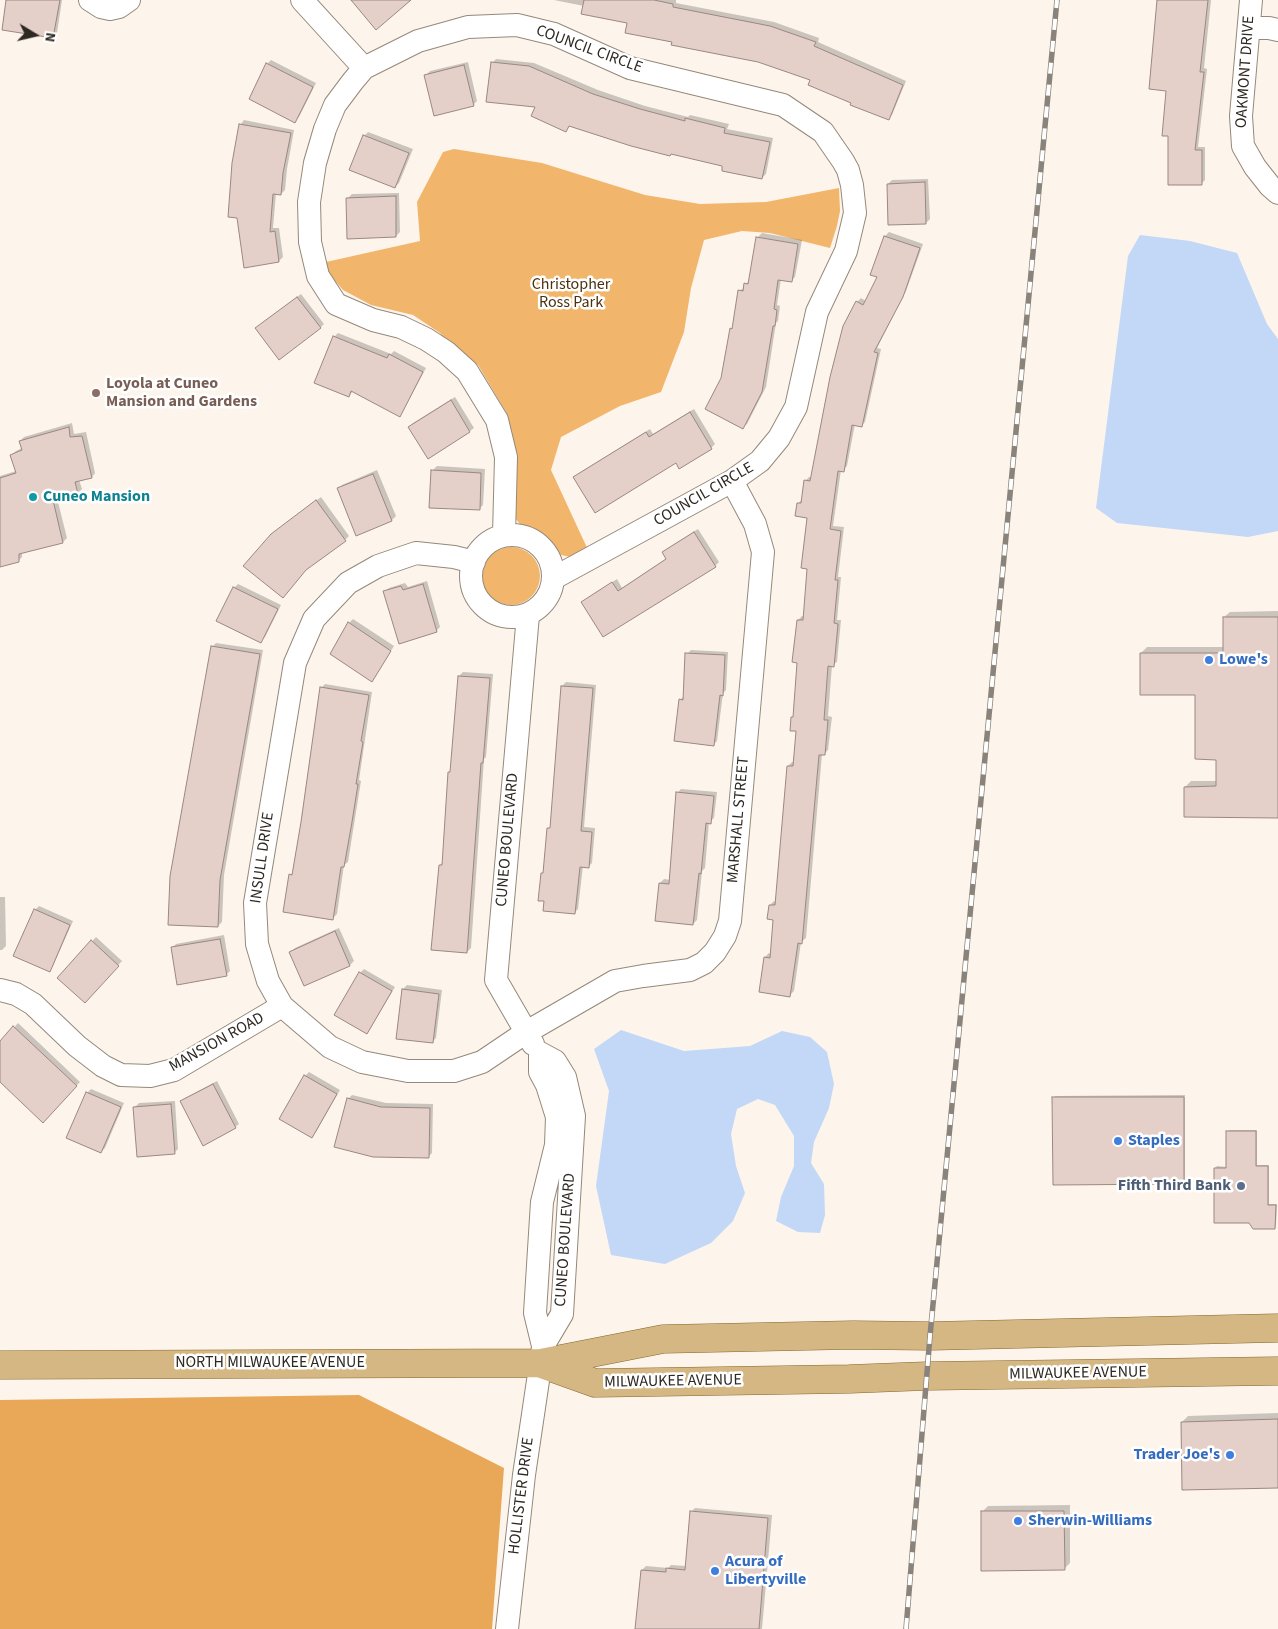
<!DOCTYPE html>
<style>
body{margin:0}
#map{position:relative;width:1278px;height:1629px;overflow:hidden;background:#fdf5eb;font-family:"Source Sans 3",sans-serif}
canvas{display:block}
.north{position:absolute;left:10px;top:10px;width:50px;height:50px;-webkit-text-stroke:4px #fff;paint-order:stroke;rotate:99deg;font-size:14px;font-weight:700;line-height:20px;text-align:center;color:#2d2822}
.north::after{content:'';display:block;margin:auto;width:18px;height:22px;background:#2d2822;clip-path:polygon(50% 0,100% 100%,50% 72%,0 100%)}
</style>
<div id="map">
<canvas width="1278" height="1629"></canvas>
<div class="north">N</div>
</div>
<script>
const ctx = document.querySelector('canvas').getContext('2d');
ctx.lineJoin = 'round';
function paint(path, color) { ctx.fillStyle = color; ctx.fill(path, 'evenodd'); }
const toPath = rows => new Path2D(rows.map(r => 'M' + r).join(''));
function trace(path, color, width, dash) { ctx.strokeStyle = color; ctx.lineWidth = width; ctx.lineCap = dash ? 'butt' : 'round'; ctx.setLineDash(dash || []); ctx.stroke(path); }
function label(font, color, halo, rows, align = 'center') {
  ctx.font = font + ' "Source Sans 3",sans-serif'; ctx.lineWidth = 5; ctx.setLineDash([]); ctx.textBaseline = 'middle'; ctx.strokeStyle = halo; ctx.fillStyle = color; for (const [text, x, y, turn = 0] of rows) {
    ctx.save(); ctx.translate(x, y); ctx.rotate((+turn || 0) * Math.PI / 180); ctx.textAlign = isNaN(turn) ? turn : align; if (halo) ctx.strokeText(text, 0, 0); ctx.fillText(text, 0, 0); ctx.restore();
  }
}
paint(toPath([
 [454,149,542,163,645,195,700,204,766,202,839,188,840,211,837,226,830,248,770,233,742,231,704,240,691,288,684,332,661,392,620,406,561,437,551,470,589,552,570,557,549,552,539,541,525,531,516,519,515,449,506,412,478,365,452,347,440,333,413,315,371,305,343,290,329,274,326,262,420,241,417,202,443,152],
 '482 576a29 29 0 1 1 58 0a29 29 0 1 1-58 0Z'
]), '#f2b56c');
paint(toPath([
 [359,1395,504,1468,492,1629,0,1629,0,1400]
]), '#e9a758');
paint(toPath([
 [1140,235,1190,241,1237,253,1267,324,1278,339,1278,531,1248,537,1117,523,1096,508,1128,256],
 [621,1030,684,1051,750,1046,782,1031,810,1037,827,1052,834,1084,829,1108,814,1142,811,1163,824,1184,825,1215,820,1233,798,1232,776,1221,781,1197,794,1166,794,1136,775,1105,758,1099,737,1109,731,1134,736,1166,745,1193,733,1221,711,1243,665,1264,611,1255,596,1186,609,1091,594,1049]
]), '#c3d7f7');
paint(toPath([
 [8,0,62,0,57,33,53,37],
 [554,0,676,0,676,3,774,22,819,38,818,42,906,81,892,115,888,119,852,102,812,79,759,61,673,41,628,22,584,6],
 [1161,0,1211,0,1204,68,1207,69,1198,147,1205,147,1205,180,1201,184,1168,90],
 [496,59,534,63,598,90,645,106,688,117,690,115,729,124,727,129,773,138,766,174,762,178,724,165,570,126,566,130,537,106,492,63],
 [271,60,316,83,299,117,295,121,267,64],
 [468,62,477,101,473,105,426,75,430,71],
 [244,120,294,130,287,169,285,190,281,194,276,193,273,228,279,228,283,257,279,261,238,216,241,124],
 [368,132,413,149,399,183,395,187,364,136],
 [928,179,930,219,926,223,888,184,892,180],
 [399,193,400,232,396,236,348,198,352,194],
 [889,232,923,244,906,291,877,348,881,349,865,422,861,426,855,424,847,466,843,470,841,470,833,526,844,527,838,577,841,577,837,620,841,620,837,662,832,665,828,716,832,717,828,750,824,754,822,754,806,938,801,942,794,991,790,995,765,957,769,953,771,954,775,918,770,905,774,901,776,902,788,766,792,762,794,762,797,730,792,717,794,715,798,662,798,620,802,616,804,616,808,568,808,517,798,504,802,499,805,481,809,477,812,477,857,302,861,298,866,301,879,277,872,274,885,236],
 [762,233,802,240,795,277,791,281,781,279,777,305,780,306,778,321,776,323,766,387,747,424,743,427,723,379,731,329,734,326,739,291,745,287,746,284,750,280,758,237],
 [301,294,324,324,320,328,261,324],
 [338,333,391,354,394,351,426,368,403,411,399,415,353,391,349,396,334,337],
 [455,397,474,428,470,431,410,427,413,423],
 [694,409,715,444,711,448,679,467,676,462,575,477,579,473,650,429,653,434],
 [72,423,74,434,86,432,95,473,92,477,79,480,82,489,78,493,57,498,67,538,63,542,22,552,22,557,18,561,0,566,0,476,16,471,12,455,16,451,22,448,20,441,24,437],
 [437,466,485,469,483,505,479,509,433,470],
 [377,470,396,516,392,520,338,489,342,485],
 [321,497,349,536,345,540,272,534],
 [698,529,719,562,715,566,603,635,586,599,617,579,622,588,667,558,668,548],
 [427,581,440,627,436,631,385,592,389,588,405,583,408,587],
 [238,584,281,605,265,637,261,641,234,588],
 [1278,611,1278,816,1185,787,1191,781,1217,781,1218,758,1196,694,1141,653,1147,647,1224,647,1224,617,1230,612],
 [353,619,394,646,375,676,331,654,349,623],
 [216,643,263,650,224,875,222,922,218,926,212,647],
 [691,650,728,652,726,690,723,693,717,741,713,745,680,700,685,695,687,654],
 [463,672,493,674,486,757,484,759,471,948,467,952,440,865,444,861,459,676],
 [566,682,596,685,584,827,595,828,592,863,588,867,583,866,578,909,574,913,545,872,549,829,551,827,562,686],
 [325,684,372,692,359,780,361,781,348,862,344,865,337,914,333,918,290,875,294,872,321,688],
 [681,789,717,792,714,818,709,822,705,868,702,871,697,920,693,924,660,883,664,879,671,880,677,793],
 [0,897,5,897,6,946,2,950,0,950],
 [39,906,73,921,53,966,49,970,35,910],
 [339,928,354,961,350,965,305,985,291,952,295,948],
 [224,935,230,971,226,975,172,948,176,944],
 [96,937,122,961,85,1001,59,978],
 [364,969,395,987,370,1029,367,1033,336,1015,360,973],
 [407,985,442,990,436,1038,432,1042,403,989],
 [18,1023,80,1082,43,1121,0,1080,0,1043],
 [309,1072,340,1090,316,1132,312,1136,305,1076],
 [217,1081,239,1124,235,1127,181,1102,185,1098],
 [91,1089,124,1103,105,1148,101,1152,87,1093],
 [352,1095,386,1103,433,1104,432,1153,428,1157,348,1099],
 [1185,1095,1185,1181,1183,1183,1054,1098,1055,1096],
 [175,1101,178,1149,174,1153,135,1107,139,1103],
 [1229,1130,1257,1130,1257,1165,1269,1165,1269,1204,1277,1204,1276,1226,1275,1228,1215,1168,1217,1166,1227,1167,1228,1132],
 [1278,1413,1278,1487,1182,1422,1188,1416],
 [1070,1505,1070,1563,1064,1569,982,1512,988,1506],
 [695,1508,772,1515,762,1629,636,1629,642,1570,646,1566,668,1568,671,1565,686,1566,691,1512]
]), '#0003');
const building = toPath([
 [6,0,60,0,53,38,2,30,6,0],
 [351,0,411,0,376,30,351,0],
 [584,0,654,0,673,4,673,7,770,26,816,42,814,46,903,85,889,120,850,105,851,103,808,85,810,80,758,62,671,45,672,42,625,33,627,23,581,14,584,0],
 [1157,0,1208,0,1200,72,1204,72,1195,150,1202,150,1202,185,1168,185,1168,136,1162,136,1166,91,1149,89,1157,0],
 [491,62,529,66,593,94,640,109,685,121,685,118,725,128,724,133,770,142,762,179,722,171,722,166,671,154,670,156,631,146,569,126,566,132,531,116,535,107,486,102,491,62],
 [266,63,313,87,295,123,249,99,266,63],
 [464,65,474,106,434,116,424,75,464,65],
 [239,124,291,133,283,173,281,195,273,194,270,232,275,231,279,262,244,268,237,218,228,217,232,163,239,124],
 [363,135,409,153,395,188,349,170,363,135],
 [925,182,926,224,888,225,887,184,925,182],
 [396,196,396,237,347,239,346,198,396,196],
 [884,236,920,248,903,297,874,352,878,353,862,427,852,425,844,472,838,471,830,529,841,531,835,580,838,580,834,623,838,624,834,667,828,666,824,720,828,720,825,755,819,755,802,944,798,943,790,997,759,992,764,957,770,958,773,920,767,919,769,905,775,905,787,766,793,766,796,731,790,731,791,717,793,717,797,663,792,662,797,620,803,620,807,569,801,568,807,518,795,516,797,503,801,503,804,480,810,481,830,377,843,326,856,301,863,305,877,277,870,275,884,236],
 [756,237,798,244,792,282,778,280,774,309,777,310,775,326,773,326,762,392,743,429,705,409,721,378,730,328,732,329,738,290,743,291,744,283,748,284,756,237],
 [297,297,321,328,279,360,255,328,297,297],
 [333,336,387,358,389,354,423,372,400,417,351,391,349,397,314,383,333,336],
 [451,400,470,432,428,459,408,427,451,400],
 [690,412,712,449,679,469,676,463,595,513,573,477,646,432,649,437,690,412],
 [69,427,70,437,82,436,92,478,75,482,78,494,53,500,63,543,19,554,19,562,0,567,0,478,16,473,10,455,22,450,19,441,69,427],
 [431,470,481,473,480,510,429,508,431,470],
 [373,474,392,521,356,536,337,488,373,474],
 [316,500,346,541,306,570,283,598,243,566,271,534,316,500],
 [694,532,716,567,603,637,581,602,612,582,618,591,666,559,662,552,694,532],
 [423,584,437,632,399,644,383,591,401,586,403,590,423,584],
 [233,587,278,609,261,643,216,621,233,587],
 [1223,617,1278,617,1278,818,1184,817,1184,787,1216,786,1216,760,1195,759,1195,695,1140,695,1140,653,1223,653,1223,617],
 [348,622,391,651,372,682,330,654,348,622],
 [211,646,260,654,220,880,218,927,168,925,170,876,211,646],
 [685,653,725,655,723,696,720,695,714,746,674,741,679,699,683,700,685,653],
 [458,676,490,678,483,763,481,763,467,953,431,950,439,865,442,865,448,772,450,772,458,676],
 [561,686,593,688,581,831,592,832,589,868,580,867,575,914,543,911,544,901,538,901,541,873,543,873,547,828,550,828,561,686],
 [320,687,369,695,361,741,363,742,356,784,358,784,352,822,344,867,341,867,333,920,283,912,289,874,292,875,301,822,320,687],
 [676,792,714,796,711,824,706,823,701,874,699,873,693,925,655,921,659,883,669,884,676,792],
 [34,909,70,925,50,972,13,956,34,909],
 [335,931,350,966,304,986,289,952,335,931],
 [220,939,227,976,177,985,171,947,220,939],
 [91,940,119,966,85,1003,57,978,91,940],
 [359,972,392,991,367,1034,334,1015,359,972],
 [402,989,439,994,433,1043,396,1039,402,989],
 [13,1026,77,1086,43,1123,0,1082,0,1041,13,1026],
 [304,1075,337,1094,312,1138,279,1119,304,1075],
 [213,1084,236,1128,203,1146,180,1101,213,1084],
 [86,1092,121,1107,101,1153,66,1138,86,1092],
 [1052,1097,1184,1097,1184,1184,1053,1185,1052,1097],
 [347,1098,381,1107,430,1108,429,1158,373,1157,334,1147,347,1098],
 [171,1104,175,1154,137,1157,133,1107,171,1104],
 [1226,1131,1256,1131,1256,1166,1268,1166,1268,1205,1276,1205,1275,1229,1253,1229,1249,1223,1214,1223,1214,1168,1226,1168,1226,1131],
 [1278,1419,1278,1488,1182,1490,1181,1422,1278,1419],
 [690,1511,768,1518,759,1629,635,1629,641,1570,666,1572,666,1568,685,1570,690,1511],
 [981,1511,1064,1511,1065,1570,981,1571,981,1511]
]);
paint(building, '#e4cfc9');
trace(building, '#9b8782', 1);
const minor = toPath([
 [90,0,101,7,110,9,119,7,129,0],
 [302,0,364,68],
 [1251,0,1241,116,1243,146,1255,167,1270,186,1278,193],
 [1249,28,1269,28,1278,30],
 '471 576a41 41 0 1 1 82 0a41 41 0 1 1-82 0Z',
 [504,535,506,457,497,420,467,371,446,352,426,339,401,327,373,320,336,304,318,276,310,242,309,202,315,163,325,129,335,105,353,81,364,68,418,41,468,27,517,25,554,34,630,68,783,105,823,132,843,161,848,170,852,185,855,213,846,251,817,312,796,407,779,438,760,461,732,481,554,578],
 [474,562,454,557,416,553,378,566,348,583,314,619,295,663,255,903,257,944,268,981,282,1006,330,1047,362,1062,408,1071,454,1071,482,1062,525,1033,615,981,643,976,690,970,704,963,715,952,725,936,730,921,763,552,755,524,732,481],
 [528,615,496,980,533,1044],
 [0,990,16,994,33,1004,77,1046,103,1066,121,1075,150,1076,174,1070,282,1006],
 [540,1053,555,1061,565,1077,574,1116,562,1314,543,1346,535,1313,542,1202,556,1145,557,1117,547,1085,540,1072,540,1053],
 [507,1629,524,1475,543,1347]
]);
const major = toPath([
 [542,1364,595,1383,849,1379,927,1376,1278,1371],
 [0,1365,541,1363,663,1339,853,1335,930,1336,1278,1328]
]);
trace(minor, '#95887a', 24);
trace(major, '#87662b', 29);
trace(minor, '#fff', 22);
trace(major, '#d4b783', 28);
const rail = toPath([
 [906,1629,930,1336,1057,0]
]);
trace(rail, '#89837b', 5.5);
trace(rail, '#fff', 4, [11]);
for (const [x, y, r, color] of [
 [96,393,5,"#8d6e63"],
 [33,497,5,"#0f9aa8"],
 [1209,660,5,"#3f7fe0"],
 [1118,1141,5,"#3f7fe0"],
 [1241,1186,5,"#5c6f8a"],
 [1230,1455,5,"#3f7fe0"],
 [1018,1521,5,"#3f7fe0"],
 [715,1571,5,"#3f7fe0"]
]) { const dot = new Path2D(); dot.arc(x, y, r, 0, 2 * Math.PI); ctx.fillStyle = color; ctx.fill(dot); trace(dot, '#fff', 2); }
label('16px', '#2d2822', '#fff', [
 ["COUNCIL CIRCLE",589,50,20],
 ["OAKMONT DRIVE",1246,72,-86],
 ["COUNCIL CIRCLE",704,495,-30],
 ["MARSHALL STREET",739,820,-85],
 ["CUNEO BOULEVARD",508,840,-85],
 ["INSULL DRIVE",263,858,-82],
 ["MANSION ROAD",217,1043,-29],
 ["CUNEO BOULEVARD",566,1240,-86],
 ["NORTH MILWAUKEE AVENUE",270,1363],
 ["MILWAUKEE AVENUE",1078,1374,-1],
 ["MILWAUKEE AVENUE",673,1382,-1],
 ["HOLLISTER DRIVE",522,1496,-83]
]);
label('16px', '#4b310f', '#fff', [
 ["Christopher",571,285],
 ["Ross Park",571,303]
]);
label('bold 16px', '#785e54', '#fff', [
 ["Loyola at Cuneo",106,384],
 ["Mansion and Gardens",106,402]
], 'left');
label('bold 16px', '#0d838f', '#fff', [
 ["Cuneo Mansion",43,497]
], 'left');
label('bold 16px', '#366cbe', '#fff', [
 ["Lowe's",1219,660],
 ["Staples",1128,1141],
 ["Trader Joe's",1220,1455,"right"],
 ["Sherwin-Williams",1028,1521],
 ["Acura of",725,1562],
 ["Libertyville",725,1580]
], 'left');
label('bold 16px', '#4e5e75', '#fff', [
 ["Fifth Third Bank",1231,1186]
], 'right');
</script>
